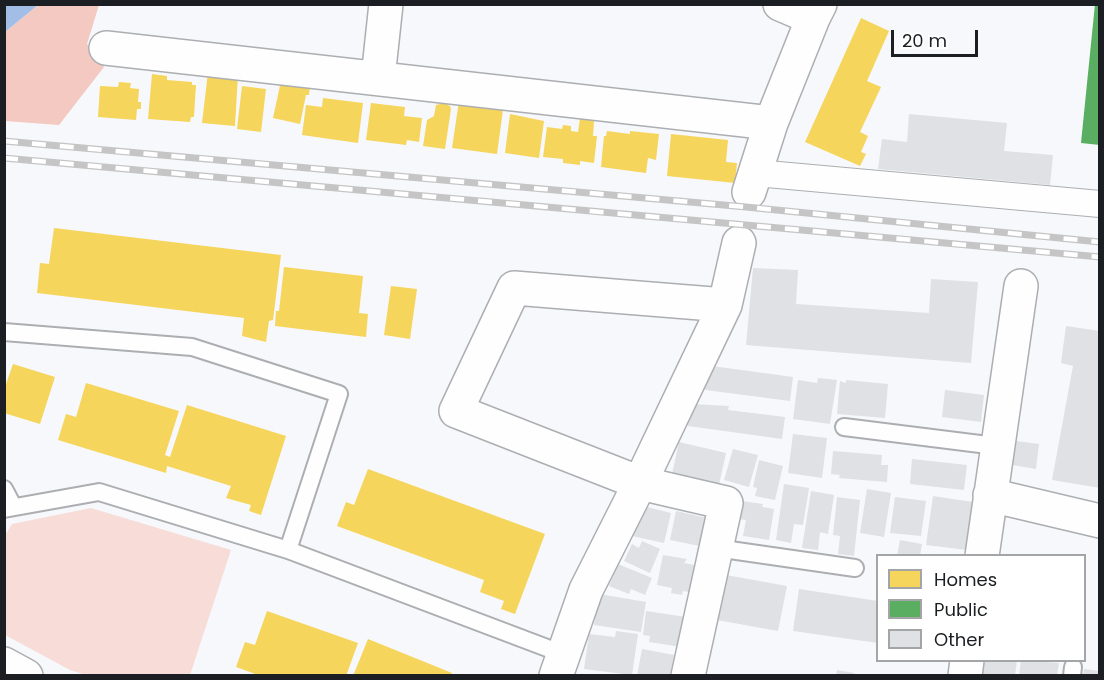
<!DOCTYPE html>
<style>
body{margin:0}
#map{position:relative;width:1104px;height:680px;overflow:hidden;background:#f6f8fb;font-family:Poppins,sans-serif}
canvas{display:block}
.frame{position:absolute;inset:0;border:6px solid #1b1e22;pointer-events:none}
.legend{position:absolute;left:876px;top:554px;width:210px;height:108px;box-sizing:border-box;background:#fff;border:2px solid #a4a5a7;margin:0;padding:8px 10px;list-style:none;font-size:18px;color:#1b1e22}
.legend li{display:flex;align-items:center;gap:12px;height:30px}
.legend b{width:30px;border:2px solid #a4a5a7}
.scale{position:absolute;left:891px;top:30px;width:87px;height:27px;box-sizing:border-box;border:3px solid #1b1e22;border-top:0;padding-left:8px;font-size:18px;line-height:21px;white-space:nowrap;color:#1b1e22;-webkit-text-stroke:4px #fff;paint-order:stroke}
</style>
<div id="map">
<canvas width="1104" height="680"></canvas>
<div class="frame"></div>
<ul class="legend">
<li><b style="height:16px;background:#f6d55c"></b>Homes</li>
<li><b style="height:16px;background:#5aae61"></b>Public</li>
<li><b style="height:16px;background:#dfe1e4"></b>Other</li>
</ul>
<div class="scale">20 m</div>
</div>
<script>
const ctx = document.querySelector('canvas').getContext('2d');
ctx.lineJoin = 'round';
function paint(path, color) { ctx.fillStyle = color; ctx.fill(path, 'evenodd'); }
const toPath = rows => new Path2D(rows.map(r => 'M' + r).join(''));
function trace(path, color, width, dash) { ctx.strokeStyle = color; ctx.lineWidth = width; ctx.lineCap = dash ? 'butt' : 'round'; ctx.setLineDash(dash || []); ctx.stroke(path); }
paint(toPath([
 [91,508,231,550,190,675,86,675,70,670,5,635,5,535,12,524]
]), '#f7dcd7');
paint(toPath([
 [38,5,99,5,87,44,104,67,59,125,5,121,5,32]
]), '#f3c9c1');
paint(toPath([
 [5,4,38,4,38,5,5,32]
]), '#a2bee7');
paint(toPath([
 [861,18,889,31,867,81,881,87,860,132,868,136,861,152,866,154,860,166,805,142],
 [208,72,238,75,235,126,202,123],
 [152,74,167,76,167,80,192,82,192,85,196,85,194,117,191,117,190,122,148,119],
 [281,81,310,86,309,95,306,95,300,124,273,118],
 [119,82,131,83,130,88,139,89,138,102,141,102,141,109,137,109,136,120,98,117,100,86,118,87],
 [242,86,266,89,261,132,237,129],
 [323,98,363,103,358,143,302,135,306,105,322,107],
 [459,101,472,106,503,110,497,154,452,148],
 [371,103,405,107,404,116,422,118,419,142,407,140,406,145,366,140],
 [444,103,450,106,451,109,445,149,423,146,427,120,434,116,436,105],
 [510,114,544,121,539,158,505,153],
 [580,118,594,121,593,136,597,136,594,163,580,161,580,165,563,163,563,159,543,157,547,127,562,129,563,125,571,126,571,131,578,132],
 [607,131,630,134,630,131,659,134,656,160,648,158,646,173,601,167,604,136,606,136],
 [671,134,728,140,726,162,737,163,735,183,667,176],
 [54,228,281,255,273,320,269,321,266,342,242,336,244,318,37,293,40,263,49,264],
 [284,267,363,276,359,313,368,314,366,337,275,326,276,311,279,311],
 [391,286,417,289,410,339,384,335],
 [13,364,55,377,40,424,4,413,4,390],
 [86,383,179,411,165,455,170,457,187,405,286,436,261,515,249,511,251,505,226,498,231,486,167,466,166,473,58,440,66,414,76,417],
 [368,469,545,534,515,614,501,609,504,601,480,592,484,580,337,526,346,502,354,505],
 [267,611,358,643,346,676,261,676,236,667,245,642,255,645],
 [368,639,452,673,451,676,353,676]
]), '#f6d55c');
paint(toPath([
 [1095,4,1100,4,1100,145,1081,143]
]), '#5aae61');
paint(toPath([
 [909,114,1007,123,1004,151,1053,155,1050,185,878,169,882,139,907,142],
 [753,268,798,270,796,304,929,313,931,279,978,282,971,363,746,345],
 [1066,326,1100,331,1100,488,1052,480,1073,366,1061,363],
 [712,366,793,377,790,401,698,389,702,374,710,375],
 [818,378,837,380,830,424,793,419,798,380,817,383],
 [846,380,888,384,885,418,837,414,840,381,846,383],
 [945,390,984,395,981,422,942,417],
 [691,404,729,406,728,410,785,417,782,439,688,426],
 [793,434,827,438,822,478,788,473],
 [1009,440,1039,444,1036,469,1006,464],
 [679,442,726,453,719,485,672,474],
 [733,449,758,455,749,487,724,480],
 [833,451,882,455,881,465,888,465,887,482,839,478,840,475,831,474],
 [912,459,967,465,964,490,910,484],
 [759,460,783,466,775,500,755,496,757,488,753,487],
 [784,484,809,488,803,525,794,524,791,543,776,540],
 [867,489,891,493,884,537,860,533],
 [811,491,834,495,828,534,820,532,818,550,802,548],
 [933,496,973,502,967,550,926,545],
 [837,497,860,500,854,556,838,554,840,536,833,535],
 [895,497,926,501,921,536,890,533],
 [742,501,763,504,762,507,774,509,769,540,743,536,746,520,739,519],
 [639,505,671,513,664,543,632,536],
 [676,511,711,519,705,547,670,540],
 [900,540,922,544,920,556,897,556],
 [642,541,660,549,650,573,624,561,632,544,639,548],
 [663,555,687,559,684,563,699,566,694,593,683,591,682,595,671,593,672,588,657,585],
 [618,564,652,578,645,595,631,589,629,594,609,586],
 [726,575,787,586,778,631,717,620],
 [799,589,878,601,878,643,793,631],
 [599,594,646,602,641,632,594,625],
 [646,611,686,617,682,647,649,642,650,636,643,635],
 [616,631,638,634,632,675,584,669,589,634,615,637],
 [642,649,674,655,670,676,637,676],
 [983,660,1017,660,1015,676,981,676],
 [1021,660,1059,663,1057,676,1019,676],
 [1084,669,1100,671,1100,676,1083,676],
 [837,670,854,673,855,676,836,676]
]), '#dfe1e4');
const service = toPath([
 [4,332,192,347,339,394,288,550],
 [844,427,996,446],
 [4,489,13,506],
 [4,509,99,492,288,550,563,654],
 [716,548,855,568],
 [1072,676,1073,667]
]);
const pedestrian = toPath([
 [756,173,1100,204]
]);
const minor = toPath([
 [780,4,813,18],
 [106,48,771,123],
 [378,78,386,4],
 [749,192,771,123,813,18,820,4],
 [990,495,1100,521],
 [982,556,1021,286],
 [4,664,26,676],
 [556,676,586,590,640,483,725,305,739,243],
 [688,676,726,503,640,483,456,411,514,288,725,305],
 [965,676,967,660]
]);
trace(service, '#acaeb1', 20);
trace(pedestrian, '#acaeb1', 28);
trace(minor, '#acaeb1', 36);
trace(service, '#fefefe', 16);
trace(pedestrian, '#fefefe', 26);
trace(minor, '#fefefe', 33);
const rail = toPath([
 [4,141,746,207,1100,242],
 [4,158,1100,257]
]);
trace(rail, '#c5c5c6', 7);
trace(rail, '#fff', 4.5, [14]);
</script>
